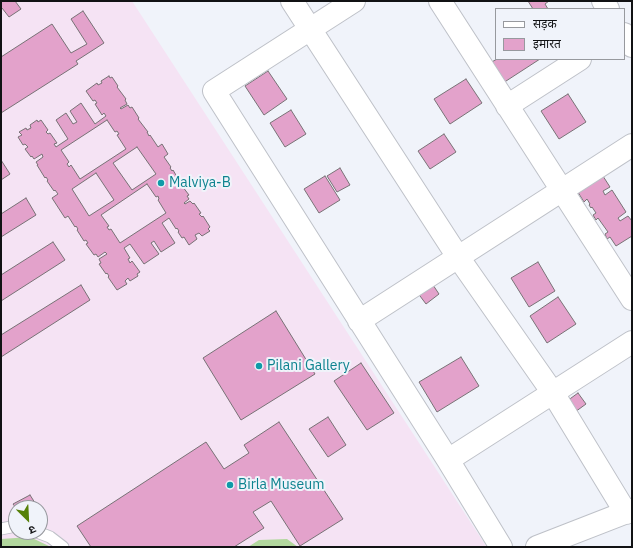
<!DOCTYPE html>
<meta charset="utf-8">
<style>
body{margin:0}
#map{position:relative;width:633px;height:548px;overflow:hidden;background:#f0f3fa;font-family:"IBM Plex Sans","Noto Sans Devanagari",sans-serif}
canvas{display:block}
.frame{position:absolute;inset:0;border:2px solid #111214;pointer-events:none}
.legend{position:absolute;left:495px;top:8px;width:130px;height:52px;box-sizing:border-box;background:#f0f3fa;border:1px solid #97999e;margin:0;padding:5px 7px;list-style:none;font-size:12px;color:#111214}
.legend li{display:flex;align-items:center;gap:8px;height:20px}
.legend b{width:20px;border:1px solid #97999e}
.north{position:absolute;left:8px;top:500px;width:40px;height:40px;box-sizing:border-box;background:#f0f3fa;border:1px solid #97999e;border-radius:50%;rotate:156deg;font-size:11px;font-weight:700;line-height:16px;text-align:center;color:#111214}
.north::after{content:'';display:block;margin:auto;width:14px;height:18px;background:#568109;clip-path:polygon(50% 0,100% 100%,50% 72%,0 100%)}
</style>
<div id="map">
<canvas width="633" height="548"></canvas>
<div class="frame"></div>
<ul class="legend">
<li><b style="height:5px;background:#fff"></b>सड़क</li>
<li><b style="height:11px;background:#e3a2cb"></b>इमारत</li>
</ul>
<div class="north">उ</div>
</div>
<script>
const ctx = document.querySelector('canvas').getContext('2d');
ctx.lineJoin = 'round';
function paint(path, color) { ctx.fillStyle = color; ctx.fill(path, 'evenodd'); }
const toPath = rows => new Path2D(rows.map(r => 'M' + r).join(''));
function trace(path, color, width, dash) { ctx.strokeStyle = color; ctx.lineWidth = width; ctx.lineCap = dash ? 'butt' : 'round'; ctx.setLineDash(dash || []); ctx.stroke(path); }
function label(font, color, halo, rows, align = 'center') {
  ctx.font = font + ' "IBM Plex Sans",sans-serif'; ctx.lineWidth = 4; ctx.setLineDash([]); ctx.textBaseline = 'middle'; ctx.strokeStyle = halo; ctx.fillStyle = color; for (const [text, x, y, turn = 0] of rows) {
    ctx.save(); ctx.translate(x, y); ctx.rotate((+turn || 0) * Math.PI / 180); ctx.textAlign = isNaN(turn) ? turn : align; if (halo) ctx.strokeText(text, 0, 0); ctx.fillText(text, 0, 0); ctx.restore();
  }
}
paint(toPath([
 [1,1,132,1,486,546,486,547,1,547],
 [16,508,40,508,40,532,16,532]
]), '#f5e3f4');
paint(toPath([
 [30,537,51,547,3,547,1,544,1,539],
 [287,539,298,547,248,547,259,540]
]), '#b2d79e');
const building = toPath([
 [1,1,15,1,21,9,9,17,2,8,1,9,1,1],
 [528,1,549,1,545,4,548,9,533,9,528,1],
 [83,11,104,43,76,61,78,64,1,113,1,57,52,24,71,53,87,44,71,19,83,11],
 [497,59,540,59,503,83,490,63,497,59],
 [268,71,287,99,264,115,245,86,268,71],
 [109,76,110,78,112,77,118,86,117,87,126,99,125,100,127,104,120,108,121,109,128,105,130,108,132,107,139,118,138,119,148,132,147,132,149,136,150,135,158,147,162,144,168,154,164,157,171,167,170,168,172,171,173,170,180,182,179,182,189,195,187,196,189,199,184,203,185,204,190,201,193,204,194,203,201,213,199,214,202,217,203,216,210,227,208,229,210,231,202,236,199,233,195,235,197,239,189,245,184,237,182,238,178,232,179,231,177,228,176,229,169,218,162,223,175,243,161,252,154,241,151,243,159,254,144,264,130,244,124,248,130,258,128,259,130,263,132,261,140,272,137,274,138,276,130,281,128,278,125,281,127,284,117,290,108,277,109,276,107,273,106,274,99,264,101,263,99,259,107,254,105,252,98,257,96,254,94,255,86,244,88,243,86,240,84,241,77,230,78,229,76,226,75,227,68,216,65,218,52,198,58,194,55,190,54,191,47,181,48,180,46,177,45,178,37,165,38,165,36,162,43,157,42,154,34,159,32,156,31,157,25,149,28,147,25,144,23,145,18,137,22,135,19,132,26,128,27,130,31,128,30,125,37,120,38,122,41,120,48,130,46,132,48,134,50,133,57,143,54,144,56,147,68,139,56,120,66,113,73,124,77,122,70,111,81,103,95,124,106,116,104,113,102,115,95,104,97,103,95,100,93,101,86,91,97,83,98,85,102,83,101,81,109,76],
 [107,120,115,132,117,131,119,134,117,135,126,149,80,179,71,165,69,167,67,164,69,162,61,150,107,120],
 [137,147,156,174,132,190,113,163,137,147],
 [96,173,114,200,89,216,72,189,96,173],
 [147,184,156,197,158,196,159,199,158,200,166,213,120,243,111,229,109,230,107,227,109,226,101,215,147,184],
 [466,79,482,103,450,124,434,99,466,79],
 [568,94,586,122,559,139,541,111,568,94],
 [291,110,306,134,285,147,270,123,291,110],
 [444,134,456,152,430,169,418,151,444,134],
 [1,160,10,174,1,180,1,160],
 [340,168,350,185,337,192,327,176,340,168],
 [601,173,610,187,603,191,605,195,612,190,626,212,618,218,620,221,628,216,632,221,632,236,616,246,610,237,607,239,605,234,608,232,598,218,596,220,593,215,596,213,592,207,591,208,589,205,590,204,587,199,584,202,576,189,601,173],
 [325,176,340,200,319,213,304,189,325,176],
 [26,198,36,215,1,237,1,214,26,198],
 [53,242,65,260,1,301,1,275,53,242],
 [538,262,555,291,529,307,511,278,538,262],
 [431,282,439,294,426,304,417,292,431,282],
 [81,285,90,300,1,357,1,335,81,285],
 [558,297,576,324,547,343,530,316,558,297],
 [276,311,315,374,241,420,203,358,276,311],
 [461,357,479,386,437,412,419,382,461,357],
 [361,363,394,413,367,430,334,381,361,363],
 [578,393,586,404,575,412,567,401,578,393],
 [328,417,346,445,328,457,309,429,328,417],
 [279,422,343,519,300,546,271,501,253,512,264,528,234,547,91,547,77,526,206,442,224,469,249,453,244,445,279,422],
 [30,495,37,506,33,508,16,508,13,504,30,495]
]);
paint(building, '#e3a2cb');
trace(building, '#787276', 1);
const service = toPath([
 [1,529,16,526],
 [37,532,50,537,63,547]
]);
const minor = toPath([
 [292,1,458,257,553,393,626,513],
 [354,1,214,91,448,460,501,547],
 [440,1,632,299],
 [603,1,608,9],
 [624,34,632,46],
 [507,106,580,59],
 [359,321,632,145],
 [448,460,632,342],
 [537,547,632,510]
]);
trace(service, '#bec1c8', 13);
trace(minor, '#bec1c8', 24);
trace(service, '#fff', 11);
trace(minor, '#fff', 22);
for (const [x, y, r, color] of [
 [161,183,4,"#0f9aa8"],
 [259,366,4,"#0f9aa8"],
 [230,485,4,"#0f9aa8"]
]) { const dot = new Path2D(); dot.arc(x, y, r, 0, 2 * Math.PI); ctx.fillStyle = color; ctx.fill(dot); trace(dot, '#f0f3fa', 1.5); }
label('14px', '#0d838f', '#f0f3fa', [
 ["Malviya-B",169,183],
 ["Pilani Gallery",267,366],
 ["Birla Museum",238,485]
], 'left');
</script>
